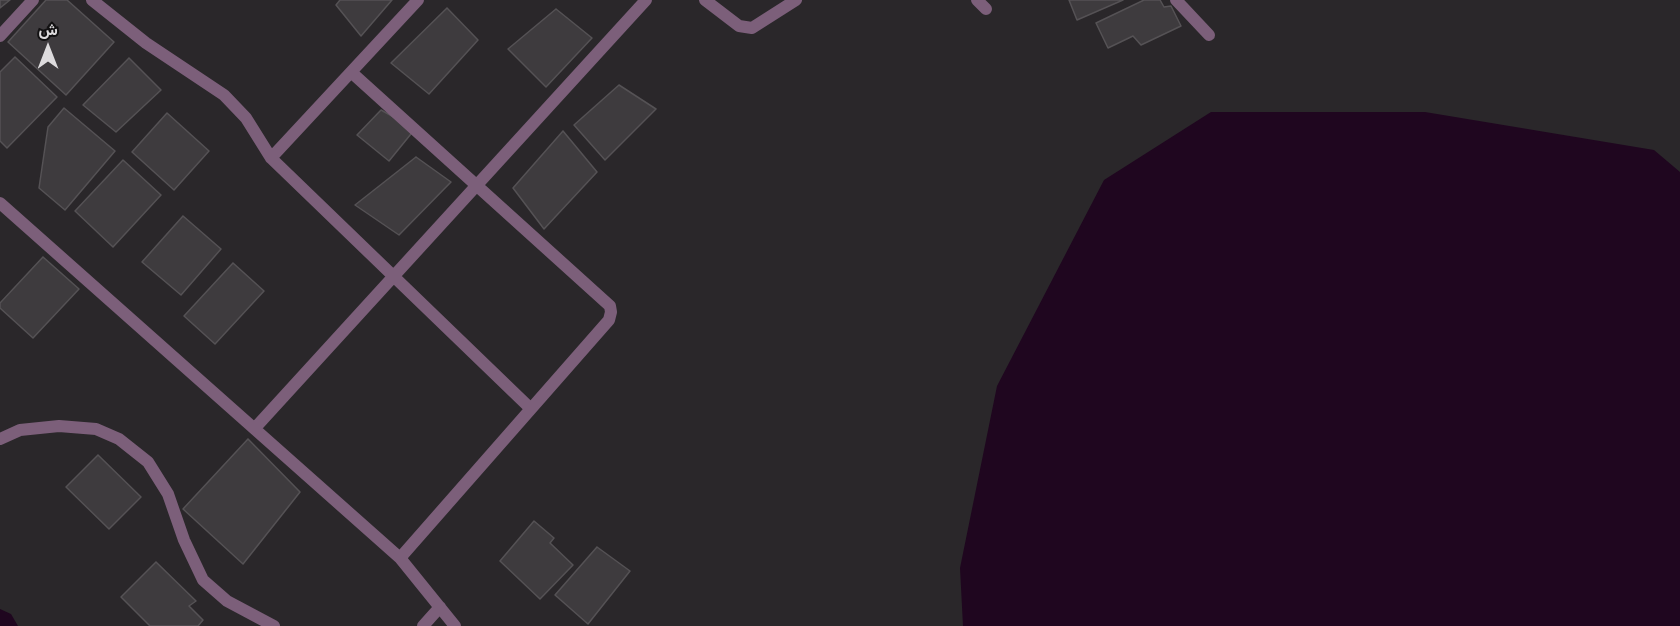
<!DOCTYPE html>
<meta charset="utf-8">
<style>
body{margin:0}
#map{position:relative;width:1680px;height:626px;overflow:hidden;background:#2a272a;font-family:Roboto,Vazirmatn,sans-serif}
canvas{display:block}
.north{position:absolute;left:18px;top:18px;width:60px;height:60px;-webkit-text-stroke:4px #121112;paint-order:stroke;rotate:0deg;font-size:16px;font-weight:700;line-height:24px;text-align:center;color:#dddbdd}
.north::after{content:'';display:block;margin:auto;width:21px;height:27px;background:#dddbdd;clip-path:polygon(50% 0,100% 100%,50% 72%,0 100%)}
</style>
<div id="map">
<canvas width="1680" height="626"></canvas>
<div class="north">ش</div>
</div>
<script>
const ctx = document.querySelector('canvas').getContext('2d');
ctx.lineJoin = 'round';
function paint(path, color) { ctx.fillStyle = color; ctx.fill(path, 'evenodd'); }
const toPath = rows => new Path2D(rows.map(r => 'M' + r).join(''));
function trace(path, color, width, dash) { ctx.strokeStyle = color; ctx.lineWidth = width; ctx.lineCap = dash ? 'butt' : 'round'; ctx.setLineDash(dash || []); ctx.stroke(path); }
paint(toPath([
 [1211,112,1425,112,1654,150,1680,172,1680,626,963,626,960,568,997,386,1104,180],
 [0,609,11,614,18,626,0,626]
]), '#1f061f');
const building = toPath([
 [0,0,10,0,0,8,0,0],
 [46,0,67,0,114,42,66,95,8,42,46,0],
 [340,0,392,0,361,36,336,5,340,0],
 [1069,0,1123,0,1077,20,1069,0],
 [1144,0,1160,0,1164,7,1171,6,1181,26,1141,45,1133,36,1108,48,1096,23,1144,0],
 [447,8,478,40,429,94,391,63,447,8],
 [556,9,592,38,546,87,508,49,556,9],
 [15,57,57,97,7,148,0,141,0,72,15,57],
 [129,58,161,90,116,132,83,105,129,58],
 [619,85,656,109,605,160,574,125,619,85],
 [64,108,115,151,65,210,39,188,48,127,64,108],
 [381,110,415,129,389,161,357,135,381,110],
 [167,113,209,151,174,190,132,152,167,113],
 [563,131,597,172,544,229,513,188,563,131],
 [416,157,451,182,399,235,355,205,416,157],
 [123,160,161,195,113,247,75,211,123,160],
 [183,216,221,249,181,295,142,262,183,216],
 [43,257,79,289,33,338,0,308,0,303,43,257],
 [233,263,264,291,215,344,184,316,233,263],
 [248,439,300,492,243,564,183,509,248,439],
 [98,455,141,497,109,529,66,487,98,455],
 [534,521,554,538,550,543,573,565,540,599,500,561,534,521],
 [597,547,630,571,588,624,555,595,597,547],
 [156,562,196,601,189,606,203,620,198,626,150,626,121,597,156,562]
]);
paint(building, '#3e3b3e');
trace(building, '#555255', 1.5);
trace(toPath([
 [92,0,146,43,224,95,246,118,271,158,530,408],
 [705,0,739,26,752,28,796,0],
 [977,0,986,9],
 [1176,0,1209,35],
 [0,36,33,0],
 [351,72,610,306,611,312,609,320,400,558],
 [271,158,418,0],
 [0,203,400,558,455,626],
 [255,428,646,0],
 [0,439,20,430,59,426,96,429,119,439,148,462,168,494,184,540,203,580,227,601,274,626],
 [423,626,440,607]
]), '#7c5f7a', 12);
</script>
